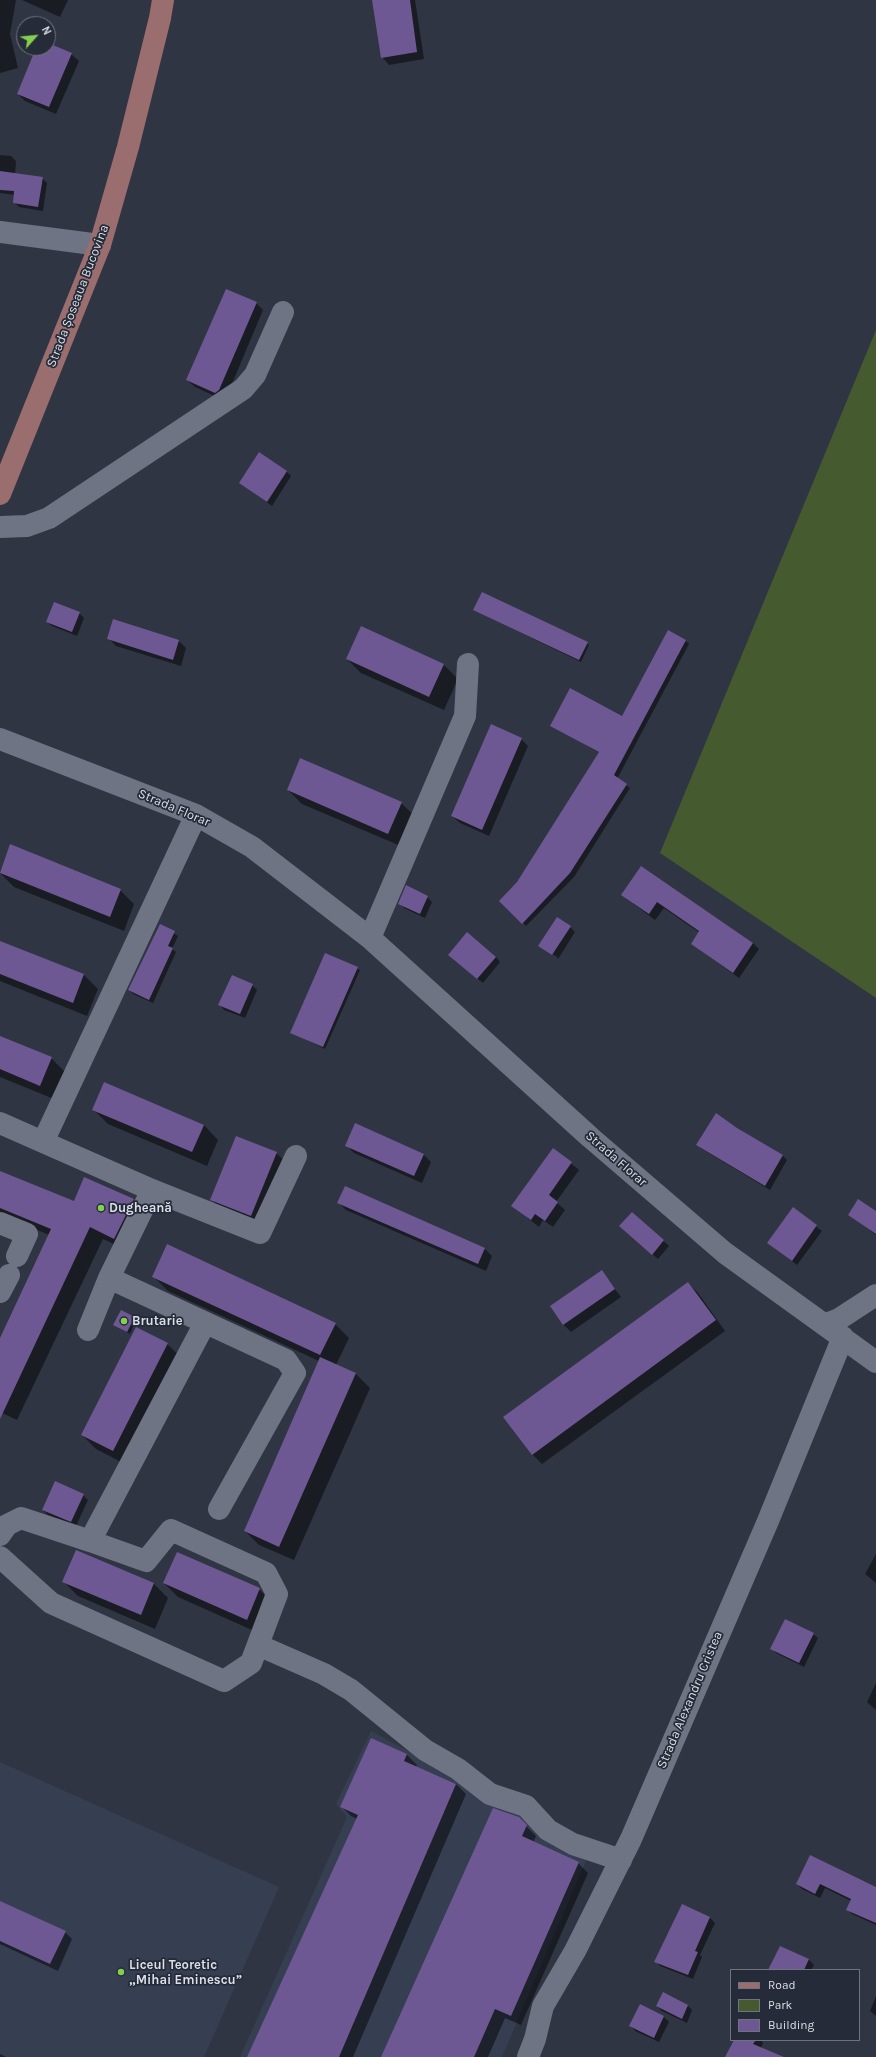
<!DOCTYPE html>
<meta charset="utf-8">
<style>
body{margin:0}
#map{position:relative;width:876px;height:2057px;overflow:hidden;background:#2f3542;font-family:Karla,sans-serif}
canvas{display:block}
.legend{position:absolute;left:730px;top:1969px;width:130px;height:72px;box-sizing:border-box;background:#252b38;border:1px solid #6e737e;margin:0;padding:5px 7px;list-style:none;font-size:12px;color:#dcdfe8}
.legend li{display:flex;align-items:center;gap:8px;height:20px}
.legend b{width:20px;border:1px solid #6e737e}
.north{position:absolute;left:16px;top:16px;width:40px;height:40px;box-sizing:border-box;background:#252b38;border:1px solid #6e737e;border-radius:50%;rotate:63deg;font-size:11px;font-weight:700;line-height:16px;text-align:center;color:#dcdfe8}
.north::after{content:'';display:block;margin:auto;width:14px;height:18px;background:#83d04e;clip-path:polygon(50% 0,100% 100%,50% 72%,0 100%)}
</style>
<div id="map">
<canvas width="876" height="2057"></canvas>
<ul class="legend">
<li><b style="height:5px;background:#9a6d6e"></b>Road</li>
<li><b style="height:11px;background:#465a2f"></b>Park</li>
<li><b style="height:11px;background:#6e5894"></b>Building</li>
</ul>
<div class="north">N</div>
</div>
<script>
const ctx = document.querySelector('canvas').getContext('2d');
ctx.lineJoin = 'round';
function paint(path, color) { ctx.fillStyle = color; ctx.fill(path, 'evenodd'); }
const toPath = rows => new Path2D(rows.map(r => 'M' + r).join(''));
function trace(path, color, width, dash) { ctx.strokeStyle = color; ctx.lineWidth = width; ctx.lineCap = dash ? 'butt' : 'round'; ctx.setLineDash(dash || []); ctx.stroke(path); }
function label(font, color, halo, rows, align = 'center') {
  ctx.font = font + ' Karla,sans-serif'; ctx.lineWidth = 3.5; ctx.setLineDash([]); ctx.textBaseline = 'middle'; ctx.strokeStyle = halo; ctx.fillStyle = color; for (const [text, x, y, turn = 0] of rows) {
    ctx.save(); ctx.translate(x, y); ctx.rotate((+turn || 0) * Math.PI / 180); ctx.textAlign = isNaN(turn) ? turn : align; if (halo) ctx.strokeText(text, 0, 0); ctx.fillText(text, 0, 0); ctx.restore();
  }
}
paint(toPath([
 [371,1731,529,1816,586,1861,502,2057,240,2057,347,1817,336,1804],
 [0,1762,279,1887,204,2057,0,2057]
]), '#363e51');
paint(toPath([
 [876,330,876,998,660,853]
]), '#465a2f');
paint(toPath([
 [0,0,16,0,10,34,18,68,0,73],
 [22,0,68,0,60,17],
 [373,0,415,0,424,59,389,65,382,57],
 [48,44,71,54,79,61,56,114,25,101,18,94,37,48,48,48],
 [0,155,11,156,16,161,15,174,42,178,47,183,43,211,19,207,14,202,15,195,0,193],
 [256,303,263,310,226,398,223,400,195,387,187,380],
 [287,472,291,476,272,506,240,483],
 [474,610,587,643,589,645,581,662],
 [79,613,84,618,77,636,52,626,47,622],
 [114,620,179,641,186,648,181,666,116,646,108,638],
 [361,628,444,665,458,679,444,710,361,673,347,659],
 [686,641,689,644,617,779,630,788,574,877,526,926,500,901,518,882,600,753,551,725,623,717],
 [521,739,528,746,489,836,460,823,452,816],
 [288,790,401,803,416,817,403,847,302,804],
 [11,846,120,890,134,904,124,931,14,887,0,873],
 [642,867,753,943,759,949,739,978,692,944,700,933,664,908,655,920,622,895],
 [427,897,432,902,425,918,404,908,400,903],
 [160,925,178,936,172,949,176,952,153,1003,133,994,129,990],
 [570,927,575,932,558,959,557,957,540,946],
 [0,942,84,975,98,989,87,1016,0,981],
 [326,954,360,970,325,1049,291,1032],
 [496,957,500,962,483,983,454,960],
 [252,985,257,990,245,1018,224,1010,220,1005],
 [0,1038,51,1058,65,1072,54,1099,0,1077],
 [93,1109,204,1125,218,1140,207,1166,108,1124],
 [356,1125,424,1155,431,1162,422,1183,354,1153,346,1145],
 [697,1144,782,1155,787,1160,770,1190,702,1149],
 [553,1149,579,1170,556,1202,565,1210,553,1227,543,1220,539,1227,513,1206],
 [276,1153,284,1160,259,1223,219,1207,211,1199],
 [0,1172,74,1202,133,1200,145,1212,127,1250,103,1239,17,1420,0,1412,0,1340,49,1235,0,1214],
 [345,1188,485,1249,492,1256,486,1271,346,1210,339,1203],
 [793,1209,822,1231,797,1265,773,1247],
 [876,1212,876,1235,849,1214],
 [632,1213,669,1246,658,1259,625,1231],
 [602,1272,621,1297,571,1332,563,1324],
 [153,1276,335,1324,349,1338,336,1365,355,1373,370,1388,294,1560,259,1545,245,1531,319,1361,168,1291],
 [688,1283,698,1293,725,1331,542,1464,532,1454],
 [134,1318,136,1320,130,1334,115,1325],
 [167,1344,182,1358,127,1465,96,1449,82,1435],
 [83,1495,88,1500,76,1526,48,1515,43,1510],
 [76,1552,154,1584,168,1598,155,1629,78,1596,64,1582],
 [177,1553,260,1590,274,1604,261,1634,178,1597,164,1583],
 [876,1554,876,1583,865,1574],
 [813,1634,818,1638,804,1667,776,1653,772,1649],
 [876,1683,876,1710,867,1702],
 [372,1739,407,1755,417,1765,416,1767,456,1784,466,1794,353,2057,248,2057,357,1819,351,1816,341,1806],
 [518,1818,536,1836,533,1843,578,1863,588,1873,521,2025,505,2018,488,2057,382,2057],
 [811,1857,876,1887,876,1925,852,1914,847,1909,851,1901,825,1888,820,1898,802,1889,797,1884],
 [0,1902,65,1932,72,1939,58,1971,0,1944],
 [682,1905,710,1918,715,1923,700,1955,702,1957,693,1979,660,1966,656,1961],
 [780,1947,809,1960,814,1965,811,1970,769,1970],
 [876,1996,876,2016,870,2011],
 [640,2005,664,2017,669,2022,659,2042,635,2031,631,2026],
 [657,2006,688,2006,692,2010,687,2023,662,2011],
 [735,2040,761,2040,763,2043,761,2048,781,2057,727,2057],
 [0,2054,6,2057,0,2057]
]), '#0007');
paint(toPath([
 [372,0,410,0,417,52,381,58],
 [48,43,72,53,49,107,17,94,36,48,48,48],
 [0,171,43,177,38,207,13,203,14,191,0,190],
 [226,289,257,302,219,390,215,393,186,380],
 [259,452,287,471,267,502,239,483],
 [482,592,588,642,579,660,473,610],
 [54,602,80,612,72,632,46,622],
 [113,619,179,640,173,660,107,639],
 [361,626,444,664,429,697,346,659],
 [668,630,686,640,614,775,627,784,570,873,522,924,499,901,517,882,599,752,550,726,570,688,622,716],
 [491,724,522,738,482,830,451,816],
 [300,758,402,802,388,834,287,790],
 [10,844,121,889,110,917,0,873],
 [641,866,753,943,733,973,691,944,699,931,657,902,649,914,621,895],
 [406,885,428,896,420,914,398,904],
 [557,917,571,926,552,955,538,946],
 [160,924,175,931,168,946,173,948,149,1000,128,990],
 [467,932,496,957,477,979,448,955],
 [0,941,84,974,73,1003,0,974],
 [325,953,358,967,323,1047,290,1033],
 [232,975,253,984,240,1014,218,1005],
 [0,1036,52,1057,40,1086,0,1069],
 [104,1082,204,1125,192,1152,92,1110],
 [716,1113,737,1128,783,1155,765,1186,696,1145],
 [355,1123,424,1154,414,1176,345,1146],
 [236,1136,277,1152,251,1216,210,1200],
 [553,1148,572,1162,549,1195,558,1202,545,1221,535,1214,531,1220,511,1206],
 [0,1171,74,1201,84,1177,134,1199,114,1239,90,1227,0,1419,0,1338,51,1229,0,1208],
 [345,1186,485,1248,478,1264,337,1203],
 [858,1199,876,1211,876,1234,848,1215],
 [793,1207,817,1225,792,1261,767,1243],
 [632,1212,664,1240,652,1255,619,1226],
 [167,1244,336,1323,320,1355,152,1277],
 [602,1270,615,1289,563,1325,550,1306],
 [688,1282,716,1320,532,1455,503,1417],
 [121,1310,135,1317,127,1332,113,1325],
 [136,1327,168,1343,113,1451,81,1435],
 [320,1357,356,1373,279,1547,244,1531],
 [55,1481,84,1494,71,1522,42,1510],
 [76,1550,154,1583,141,1615,62,1582],
 [177,1552,260,1588,247,1620,163,1583],
 [785,1619,814,1633,799,1663,770,1649],
 [371,1738,407,1754,404,1761,456,1784,339,2057,247,2057,358,1815,340,1807],
 [493,1808,519,1817,527,1825,522,1836,579,1862,511,2016,495,2009,474,2057,381,2057],
 [810,1855,876,1887,876,1923,846,1910,851,1899,820,1884,815,1894,796,1884],
 [0,1901,66,1931,50,1964,0,1941],
 [682,1904,710,1917,695,1951,698,1952,688,1975,654,1962],
 [780,1946,809,1959,804,1970,768,1970],
 [663,1992,688,2005,682,2019,656,2006],
 [640,2004,664,2016,654,2038,629,2026],
 [734,2040,756,2040,753,2044,784,2057,725,2057]
]), '#6e5894');
trace(toPath([
 [0,232,100,245],
 [0,527,27,526,49,518,243,389,255,375,283,312],
 [0,739,196,815,252,847,370,938,591,1138,725,1253,876,1362],
 [196,815,43,1142,152,1190,260,1233,296,1156],
 [370,938,465,716,468,664],
 [0,1123,43,1142],
 [0,1223,27,1234,17,1256],
 [109,1278,152,1190],
 [0,1292,9,1275],
 [826,1324,839,1319,876,1295],
 [88,1330,109,1278,286,1360,295,1373,219,1509],
 [0,1535,7,1525,21,1518,90,1541],
 [0,1557,51,1603,224,1681,251,1663,277,1594,266,1573,171,1530,146,1561,90,1541,205,1323],
 [258,1645,324,1674,351,1690,425,1750,458,1769,490,1794,526,1806,548,1830,573,1844,621,1860],
 [528,2057,535,2039,543,2006,575,1951,631,1839,768,1521,843,1337]
]), '#6e7484', 22);
trace(toPath([
 [0,494,100,245,128,147,160,18,163,0]
]), '#9a6d6e', 22);
for (const [x, y, r, color] of [
 [101,1208,4,"#83d04e"],
 [124,1321,4,"#83d04e"],
 [121,1972,4,"#83d04e"]
]) { const dot = new Path2D(); dot.arc(x, y, r, 0, 2 * Math.PI); ctx.fillStyle = color; ctx.fill(dot); trace(dot, '#252b38', 1.5); }
label('13px', '#dcdfe8', '#252b38', [
 ["Strada Șoseaua Bucovina",78,296,-69],
 ["Strada Florar",174,808,23],
 ["Strada Florar",616,1159,41],
 ["Strada Alexandru Cristea",690,1700,-67]
]);
label('bold 13px', '#dcdfe8', '#252b38', [
 ["Dugheană",109,1208],
 ["Brutarie",132,1321],
 ["Liceul Teoretic",129,1965],
 ["„Mihai Eminescu”",129,1980]
], 'left');
</script>
